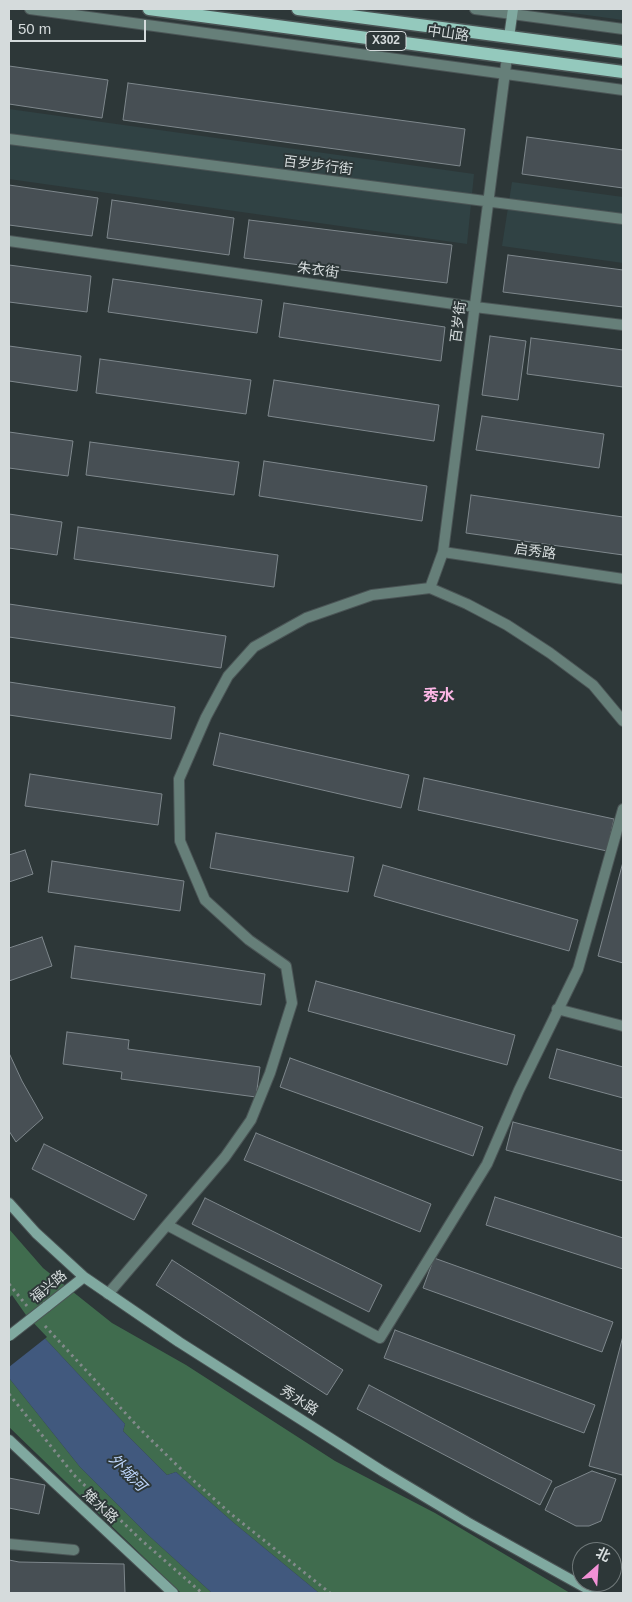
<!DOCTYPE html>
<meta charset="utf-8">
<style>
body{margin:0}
#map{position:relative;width:632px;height:1602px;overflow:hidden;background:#2d3738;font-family:Arial,"Noto Sans SC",sans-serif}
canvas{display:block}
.frame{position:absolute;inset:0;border:10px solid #d5dbdc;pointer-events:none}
.north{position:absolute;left:572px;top:1542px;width:50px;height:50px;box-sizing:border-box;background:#2d3738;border:1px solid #70797a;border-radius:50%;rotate:26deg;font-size:14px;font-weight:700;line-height:20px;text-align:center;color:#d5dbdc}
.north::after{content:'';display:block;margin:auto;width:18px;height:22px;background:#f291d6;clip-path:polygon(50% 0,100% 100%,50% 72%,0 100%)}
.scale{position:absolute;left:10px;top:20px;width:136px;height:22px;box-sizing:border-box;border:2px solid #d5dbdc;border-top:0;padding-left:6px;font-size:15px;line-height:18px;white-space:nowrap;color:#d5dbdc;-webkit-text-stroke:4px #2d3738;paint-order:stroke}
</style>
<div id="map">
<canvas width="632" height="1602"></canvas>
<div class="frame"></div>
<div class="north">北</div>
<div class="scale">50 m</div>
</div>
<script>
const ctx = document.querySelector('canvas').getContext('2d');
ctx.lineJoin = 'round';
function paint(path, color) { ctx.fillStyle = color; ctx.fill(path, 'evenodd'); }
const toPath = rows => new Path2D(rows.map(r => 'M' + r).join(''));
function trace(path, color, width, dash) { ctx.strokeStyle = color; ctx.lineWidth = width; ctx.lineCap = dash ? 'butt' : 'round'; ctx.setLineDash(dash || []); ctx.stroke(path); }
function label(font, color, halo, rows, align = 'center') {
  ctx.font = font + ' Arial,"Noto Sans SC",sans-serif'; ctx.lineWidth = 4; ctx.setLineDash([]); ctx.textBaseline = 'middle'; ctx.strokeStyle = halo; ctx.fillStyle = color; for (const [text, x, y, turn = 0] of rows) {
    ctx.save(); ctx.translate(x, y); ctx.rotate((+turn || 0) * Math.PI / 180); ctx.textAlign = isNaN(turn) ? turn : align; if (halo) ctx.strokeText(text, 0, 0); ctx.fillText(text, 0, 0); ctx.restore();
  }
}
paint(toPath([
 [543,9,623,9,623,20],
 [9,109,474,174,467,244,9,179],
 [512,182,623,197,623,263,502,246]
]), '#304244');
paint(toPath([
 [9,1229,43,1268,112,1323,186,1365,335,1461,435,1513,570,1593,319,1593,234,1523,176,1472,167,1475,123,1431,125,1424,24,1316,9,1295],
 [9,1378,80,1467,147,1534,212,1593,181,1593,9,1427]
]), '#406c4e');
paint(toPath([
 [9,1295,24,1316,125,1424,123,1431,167,1475,176,1472,234,1523,319,1593,212,1593,147,1534,80,1467,9,1378]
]), '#41597e');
paint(toPath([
 [12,1295,26,1315,47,1337,9,1367,9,1298]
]), '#2d3738');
const building = toPath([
 [9,66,108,80,102,118,9,104,9,66],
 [128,83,465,129,460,166,123,120,128,83],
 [527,137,623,150,623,188,522,174,527,137],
 [9,185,98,198,92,236,9,225,9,185],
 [112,200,234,218,229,255,107,238,112,200],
 [249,220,452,245,447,283,244,258,249,220],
 [508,255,623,270,623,307,503,292,508,255],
 [9,265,91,276,87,312,9,302,9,265],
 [113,279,262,300,257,333,108,312,113,279],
 [284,303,445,327,441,361,279,337,284,303],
 [490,336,526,341,518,400,482,395,490,336],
 [531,338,623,350,623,387,527,374,531,338],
 [9,346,81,356,77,391,9,381,9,346],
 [100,359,251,380,246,414,96,393,100,359],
 [274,380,439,405,434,441,268,416,274,380],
 [482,416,604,434,599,468,476,450,482,416],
 [9,432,73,441,68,476,9,468,9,432],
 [90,442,239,462,234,495,86,475,90,442],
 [264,461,427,486,422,521,259,496,264,461],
 [471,495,623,517,623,555,466,533,471,495],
 [9,514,62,522,57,555,9,548,9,514],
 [78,527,278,555,274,587,74,559,78,527],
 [9,604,226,636,221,668,9,637,9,604],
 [9,682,175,707,171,739,9,715,9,682],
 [220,733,409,775,401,808,213,765,220,733],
 [30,774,162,794,158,825,25,806,30,774],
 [424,778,614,819,607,851,418,810,424,778],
 [216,833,354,857,348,892,210,868,216,833],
 [25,850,33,874,9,882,9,855,25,850],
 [52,861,184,881,180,911,48,892,52,861],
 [623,862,623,963,598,956,623,862],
 [383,865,578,920,569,951,374,896,383,865],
 [42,937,52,966,9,981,9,948,42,937],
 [75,946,265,974,261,1005,71,978,75,946],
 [316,981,515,1035,507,1065,308,1011,316,981],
 [67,1032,129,1040,128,1049,260,1067,256,1097,121,1079,122,1072,63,1064,67,1032],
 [557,1049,623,1067,623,1098,549,1078,557,1049],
 [9,1053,22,1081,43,1118,16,1142,9,1131,9,1053],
 [290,1058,483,1127,473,1156,280,1087,290,1058],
 [513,1122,623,1151,623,1181,506,1150,513,1122],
 [256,1133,431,1204,420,1232,244,1160,256,1133],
 [44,1144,147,1195,134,1220,32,1169,44,1144],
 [495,1197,623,1238,623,1269,486,1225,495,1197],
 [205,1198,382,1285,369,1312,192,1224,205,1198],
 [434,1258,613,1322,602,1352,423,1288,434,1258],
 [172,1260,343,1370,327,1395,156,1285,172,1260],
 [395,1330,595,1405,584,1433,384,1358,395,1330],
 [623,1336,623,1471,622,1475,589,1466,623,1336],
 [369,1385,552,1481,540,1505,357,1409,369,1385],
 [592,1471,616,1479,601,1521,589,1526,576,1526,545,1510,555,1488,592,1471],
 [9,1478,45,1485,39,1514,9,1508,9,1478],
 [9,1560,19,1562,124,1564,125,1593,9,1593,9,1560]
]);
paint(building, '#474f54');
trace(building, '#7e878c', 1);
const street = toPath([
 [30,9,623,90],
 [475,9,623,29],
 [9,139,623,219],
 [9,241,475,307,623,325],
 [443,552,623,579],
 [430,588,443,552,507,57],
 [557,1009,623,1026],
 [167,1225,380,1338,487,1164,519,1090,578,969,623,809],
 [108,1294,225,1157,251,1120,270,1073,292,1003,286,966,249,940,205,900,180,841,179,779,206,717,228,676,254,647,306,618,372,595,430,588,467,604,507,625,550,653,593,685,623,721],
 [9,1544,74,1550]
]);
const secondary = toPath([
 [509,37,513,9],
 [9,1203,36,1233,84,1277,179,1342,382,1471,467,1522,595,1593],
 [46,1307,84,1277],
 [9,1440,173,1593]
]);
const primary = toPath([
 [149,9,623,72],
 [298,9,623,52]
]);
trace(street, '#4b5556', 12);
trace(secondary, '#4b5556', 12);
trace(primary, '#4b5556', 15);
trace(toPath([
 [9,1284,27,1306],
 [45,1326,140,1429,185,1473,231,1514,330,1593],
 [9,1394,74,1475,140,1539,202,1593]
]), '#828a8b', 3, [2.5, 4]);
trace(street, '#667f79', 10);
trace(secondary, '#80a9a0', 10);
trace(primary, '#94c9bd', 12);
const secondaryBridge = toPath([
 [9,1336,46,1307]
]);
trace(secondaryBridge, '#4b5556', 12, []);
trace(secondaryBridge, '#80a9a0', 10);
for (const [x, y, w] of [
 [386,41,40]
]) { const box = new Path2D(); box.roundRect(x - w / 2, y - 9.5, w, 19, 4); ctx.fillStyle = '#2d3738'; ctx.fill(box); trace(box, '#d5dbdc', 1); }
label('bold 12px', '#d5dbdc', null, [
 ["X302",386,41]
]);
label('14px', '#d5dbdc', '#2d3738', [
 ["中山路",448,34,8],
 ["百岁步行街",318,166,7],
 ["朱衣街",318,271,8],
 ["百岁街",459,322,-83],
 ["启秀路",535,552,8],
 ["福兴路",49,1287,-39],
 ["秀水路",299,1401,33],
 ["雉水路",100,1507,43]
]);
label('italic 15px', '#bed6fc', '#2d3738', [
 ["外城河",127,1473,45]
]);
label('bold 16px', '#fcb7e6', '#2d3738', [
 ["秀水",439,697]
]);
</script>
